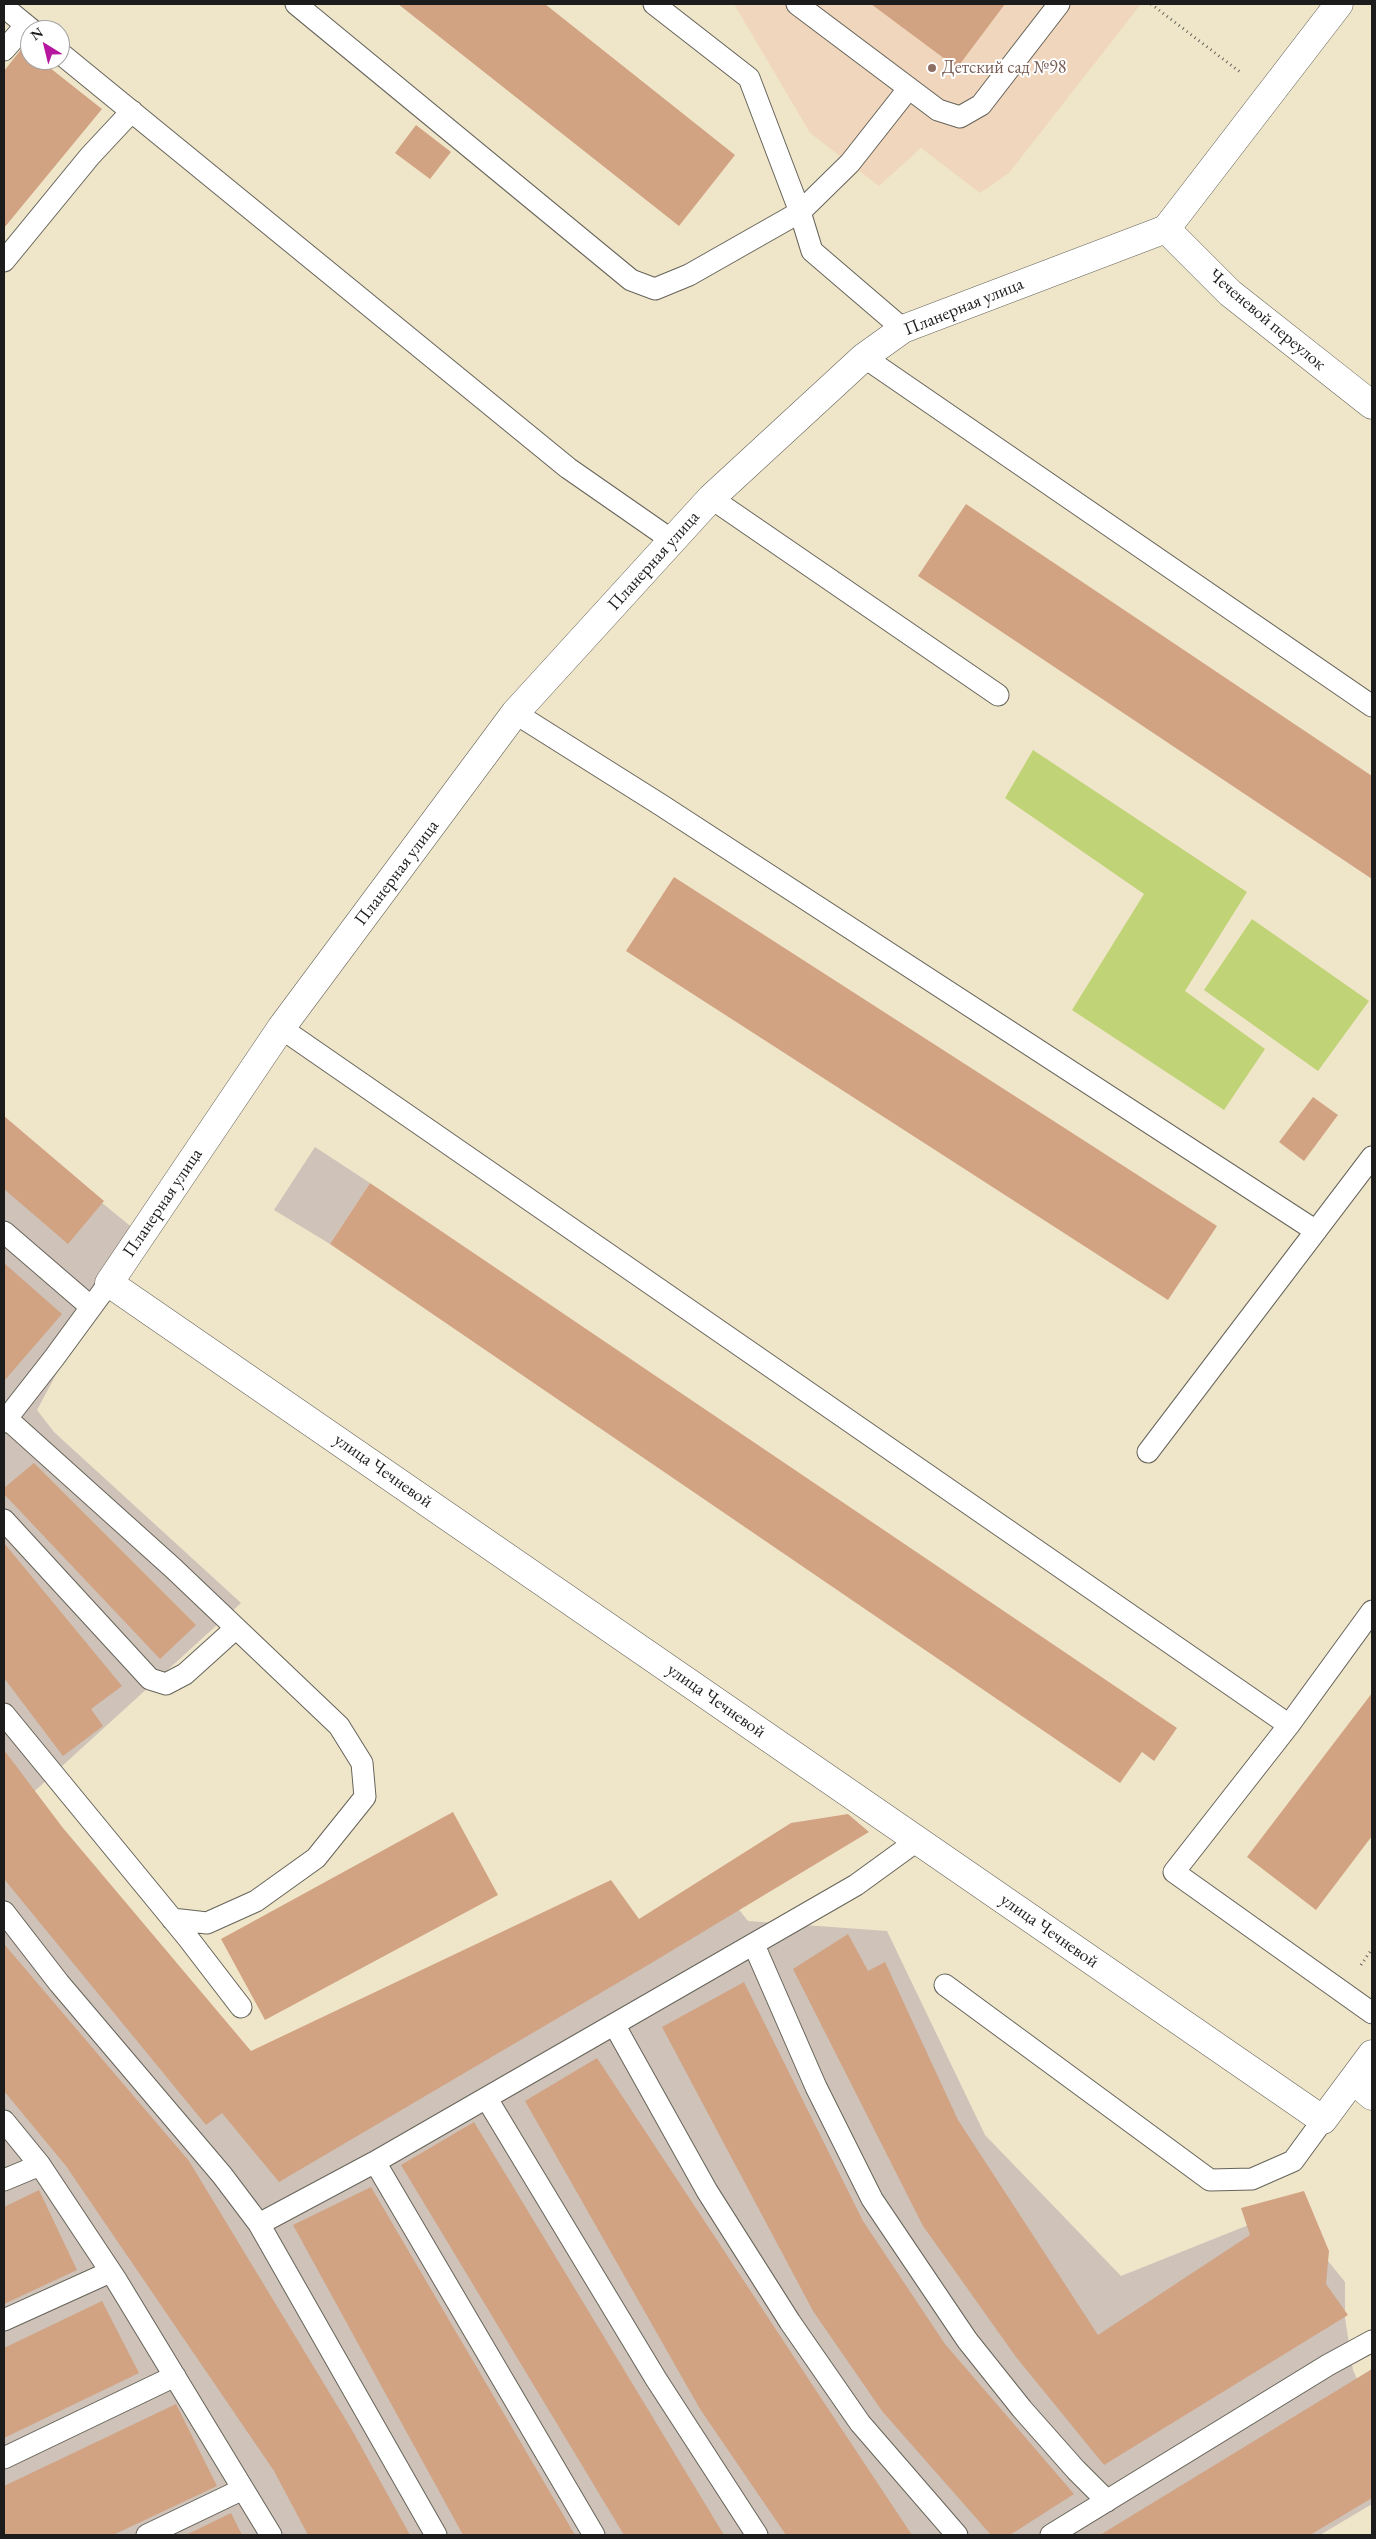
<!DOCTYPE html>
<meta charset="utf-8">
<style>
body{margin:0}
#map{position:relative;width:1376px;height:2539px;overflow:hidden;background:#efe6ca;font-family:"EB Garamond",serif}
canvas{display:block}
.frame{position:absolute;inset:0;border:5px solid #1c1c1c;pointer-events:none}
.north{position:absolute;left:20px;top:20px;width:50px;height:50px;box-sizing:border-box;background:#fff;border:1px solid #a4a4a4;border-radius:50%;rotate:324deg;font-size:14px;font-weight:700;line-height:20px;text-align:center;color:#1c1c1c}
.north::after{content:'';display:block;margin:auto;width:18px;height:22px;background:#b5179e;clip-path:polygon(50% 0,100% 100%,50% 72%,0 100%)}
</style>
<div id="map">
<canvas width="1376" height="2539"></canvas>
<div class="frame"></div>
<div class="north">N</div>
</div>
<script>
const ctx = document.querySelector('canvas').getContext('2d');
ctx.lineJoin = 'round';
function paint(path, color) { ctx.fillStyle = color; ctx.fill(path, 'evenodd'); }
const toPath = rows => new Path2D(rows.map(r => 'M' + r).join(''));
function trace(path, color, width, dash) { ctx.strokeStyle = color; ctx.lineWidth = width; ctx.lineCap = dash ? 'butt' : 'round'; ctx.setLineDash(dash || []); ctx.stroke(path); }
function label(font, color, halo, rows, align = 'center') {
  ctx.font = font + ' "EB Garamond",serif'; ctx.lineWidth = 4; ctx.setLineDash([]); ctx.textBaseline = 'middle'; ctx.strokeStyle = halo; ctx.fillStyle = color; for (const [text, x, y, turn = 0] of rows) {
    ctx.save(); ctx.translate(x, y); ctx.rotate((+turn || 0) * Math.PI / 180); ctx.textAlign = isNaN(turn) ? turn : align; if (halo) ctx.strokeText(text, 0, 0); ctx.fillText(text, 0, 0); ctx.restore();
  }
}
paint(toPath([
 [734,4,1141,4,1009,173,980,193,921,148,879,186,810,133]
]), '#f0d6bc');
paint(toPath([
 [4,1123,134,1229,37,1410,54,1432,241,1603,4,1819,279,2123,716,1881,748,1921,887,1931,985,2135,1121,2276,1266,2218,1303,2230,1345,2282,1345,2318,1353,2370,1372,2411,1372,2504,1320,2535,355,2535,342,2511,354,2535,4,2535],
 [315,1147,370,1183,330,1244,274,1210]
]), '#cec2b9');
paint(toPath([
 [1033,750,1247,892,1185,991,1265,1049,1224,1110,1072,1010,1144,894,1005,798],
 [1252,919,1369,1001,1318,1071,1204,990]
]), '#c0d376');
paint(toPath([
 [398,4,545,4,735,155,679,226],
 [871,4,1005,4,957,68],
 [23,47,30,52,30,60,40,60,102,109,4,228,4,71],
 [416,125,451,152,430,179,395,153],
 [966,504,1372,776,1372,879,918,576],
 [674,877,1217,1226,1168,1300,626,951],
 [1313,1097,1338,1115,1304,1161,1279,1142],
 [4,1116,104,1201,68,1244,4,1189],
 [370,1183,1177,1728,1154,1761,1142,1752,1120,1783,330,1244],
 [4,1263,62,1314,4,1381],
 [34,1463,196,1625,160,1659,4,1494,4,1488],
 [4,1543,122,1686,91,1709,103,1726,63,1756,4,1678],
 [1372,1693,1372,1836,1316,1910,1247,1857],
 [4,1750,63,1828,251,2051,611,1880,639,1919,791,1823,848,1814,869,1832,643,1968,279,2182,222,2113,206,2125,4,1879],
 [453,1812,498,1895,265,2020,221,1939],
 [848,1934,868,1971,885,1962,958,2120,1098,2335,1250,2235,1241,2208,1304,2191,1329,2251,1326,2284,1348,2315,1104,2465,1016,2357,923,2226,793,1969],
 [4,1944,189,2161,352,2430,410,2535,308,2535,274,2471,66,2166,4,2091],
 [744,1982,863,2221,945,2344,1074,2494,1010,2535,991,2535,882,2411,813,2311,662,2027],
 [597,2058,823,2401,912,2535,786,2535,700,2409,525,2101],
 [474,2122,724,2535,624,2535,401,2165],
 [371,2187,575,2535,463,2535,293,2225],
 [39,2190,77,2270,4,2304,4,2207],
 [102,2301,139,2373,4,2438,4,2348],
 [1372,2369,1372,2498,1310,2535,1100,2535],
 [176,2404,217,2486,113,2535,4,2535,4,2486],
 [231,2513,242,2535,186,2535]
]), '#d2a382');
const lane = toPath([
 [296,4,631,280,655,289,689,275,800,212,749,78,654,4],
 [797,4,938,110,960,117,981,105,1059,4],
 [4,7,32,30],
 [4,50,26,25],
 [60,53,568,468,673,541],
 [4,261,90,156,132,111],
 [903,329,812,251,800,212,850,163,909,88],
 [864,357,1372,706],
 [711,498,998,695],
 [515,713,661,805,1316,1231],
 [281,1028,1289,1725],
 [4,1232,91,1307],
 [4,1416,173,1568,339,1726,362,1763,365,1797,316,1858,256,1901,207,1923,172,1919],
 [4,1422,54,1358,109,1283],
 [1148,1452,1372,1157],
 [4,1520,150,1679,166,1684,185,1674,236,1628],
 [1372,1611,1289,1725,1174,1872,1372,2013],
 [4,1714,188,1938,241,2007],
 [4,1912,59,1983,222,2175,259,2224],
 [754,1945,816,2087,872,2199,967,2340,1022,2409,1076,2470,1107,2501],
 [945,1985,1210,2180,1252,2179,1293,2161,1323,2120],
 [615,2026,707,2191,790,2322,860,2423,957,2535],
 [487,2099,656,2379,757,2535],
 [4,2121,40,2165,115,2278,271,2535],
 [375,2162,856,1885,918,1840],
 [4,2180,40,2165],
 [4,2320,110,2272],
 [4,2458,175,2376],
 [147,2535,243,2489],
 [436,2535,259,2224,375,2162,594,2535],
 [1051,2535,1328,2365,1372,2341]
]);
const street = toPath([
 [1166,229,903,329,864,357,711,498,515,713,281,1028,109,1283,1323,2120,1372,2054],
 [1353,2080,1372,2096]
]);
const secondary = toPath([
 [1339,4,1166,229,1230,293,1372,405]
]);
trace(lane, '#666359', 23);
trace(street, '#666359', 29);
trace(secondary, '#666359', 29);
trace(toPath([
 [1151,4,1240,72],
 [1361,1965,1372,1949]
]), '#666359', 3, [1, 4]);
trace(lane, '#fff', 21);
trace(street, '#fff', 28);
trace(secondary, '#fff', 28);
for (const [x, y, r, color] of [
 [932,68,5,"#8d6e63"]
]) { const dot = new Path2D(); dot.arc(x, y, r, 0, 2 * Math.PI); ctx.fillStyle = color; ctx.fill(dot); trace(dot, '#fff', 2); }
label('18px', '#785e54', '#fff', [
 ["Детский сад №98",942,68]
], 'left');
label('18px', '#1c1c1c', '#fff', [
 ["Планерная улица",964,307,-22],
 ["Чеченевой переулок",1267,320,40],
 ["Планерная улица",654,561,-48],
 ["Планерная улица",397,873,-53],
 ["Планерная улица",163,1203,-56],
 ["улица Чечневой",383,1471,35],
 ["улица Чечневой",716,1701,35],
 ["улица Чечневой",1049,1931,35]
]);
</script>
